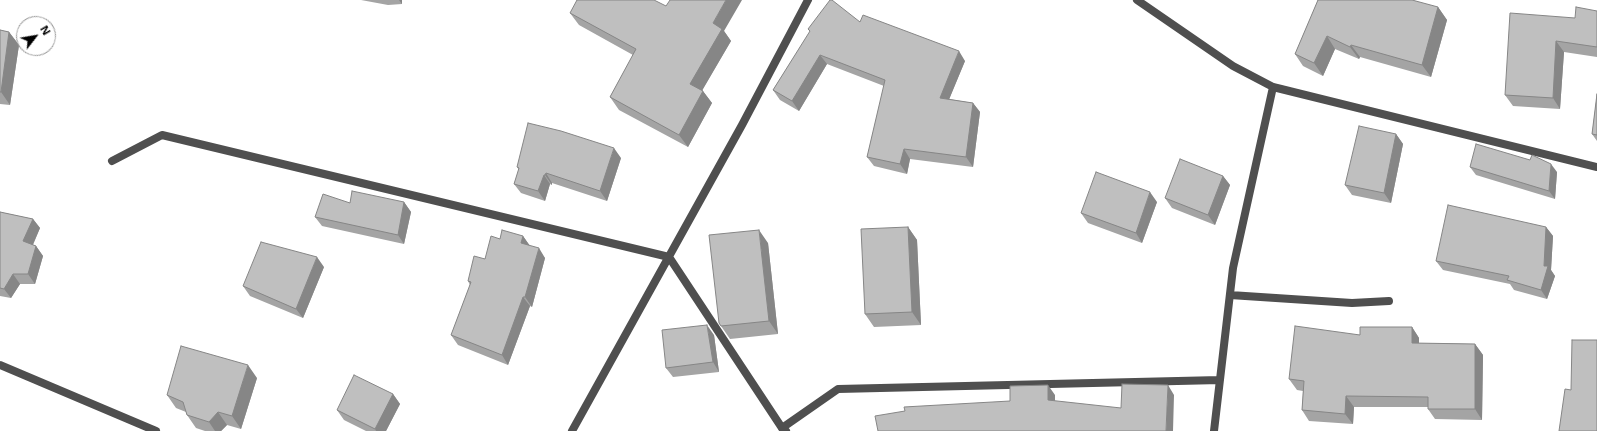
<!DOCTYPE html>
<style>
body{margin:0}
#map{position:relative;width:1597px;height:431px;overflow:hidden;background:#fff;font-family:"Open Sans",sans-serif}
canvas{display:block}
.north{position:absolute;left:16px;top:16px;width:40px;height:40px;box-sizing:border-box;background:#fff;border:1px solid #999;border-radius:50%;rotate:59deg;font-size:11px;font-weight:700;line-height:16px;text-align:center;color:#000}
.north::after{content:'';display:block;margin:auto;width:14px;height:18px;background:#000;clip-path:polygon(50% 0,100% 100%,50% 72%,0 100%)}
</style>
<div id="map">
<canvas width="1597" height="431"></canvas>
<div class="north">N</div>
</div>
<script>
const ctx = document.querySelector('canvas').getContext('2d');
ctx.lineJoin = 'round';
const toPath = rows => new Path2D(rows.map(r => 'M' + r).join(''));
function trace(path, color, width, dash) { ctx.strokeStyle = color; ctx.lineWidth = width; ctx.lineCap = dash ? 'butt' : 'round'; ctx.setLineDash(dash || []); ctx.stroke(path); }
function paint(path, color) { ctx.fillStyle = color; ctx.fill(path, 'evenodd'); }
trace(toPath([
 [1137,0,1233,66,1273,87,1597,167],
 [112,161,162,135,669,257,782,428],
 [1230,295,1352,303,1389,301],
 [0,365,156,431],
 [572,431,742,125,808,0],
 [786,431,782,428,838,389,1220,380],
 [1214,431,1233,268,1273,87]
]), '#4f4f4f', 8);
paint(toPath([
 [361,0,402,0,402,4,388,5],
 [1318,0,1438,7,1447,20,1431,77,1360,57,1359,59,1335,49,1323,76,1303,66,1295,54],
 [666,6,724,31,731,41,702,90,712,103,688,147,619,110,610,97,633,55,579,25,570,13],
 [1597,11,1597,57,1564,52,1560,109,1513,106,1505,95,1575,18],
 [860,22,965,61,949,99,973,103,980,112,973,167,910,159,907,174,874,166,867,157,884,86,827,64,799,111,780,100,773,90,810,32,808,29],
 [0,30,9,32,19,45,10,105,0,104],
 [1597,94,1597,141,1592,134],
 [1396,134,1403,144,1391,203,1352,195,1345,185],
 [621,158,607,201,552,183,552,185,550,184,545,201,521,193,514,184,519,170,517,167],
 [1470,167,1557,172,1555,199,1476,175],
 [1223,176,1230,185,1215,225,1172,208,1165,198],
 [404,202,411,212,404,244,322,226,315,217,350,203],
 [1157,202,1142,243,1088,223,1081,213],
 [0,212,33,219,40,228,33,245,36,246,43,256,35,284,20,284,11,298,0,296],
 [908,227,917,240,921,325,874,327,865,314],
 [1546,227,1553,236,1551,270,1555,276,1547,299,1514,290,1510,284,1443,270,1436,261],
 [523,236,530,246,545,258,532,307,530,306,508,365,458,345,451,335,470,285,468,281,500,239],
 [768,243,778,334,730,339,719,323],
 [324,267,303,318,250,296,243,286],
 [1412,327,1419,338,1419,343,1475,344,1483,355,1482,420,1435,419,1428,409,1428,407,1354,407,1353,424,1309,421,1302,410,1303,391,1297,390,1289,379,1360,335],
 [714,335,719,372,673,377,666,368],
 [257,378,241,429,227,425,221,431,205,431,196,428,187,415,186,412,176,408,167,395],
 [393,394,400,404,386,431,366,431,344,420,337,410]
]), '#a4a4a4');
paint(toPath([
 [399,0,402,0,402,4],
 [726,0,742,0,724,31,731,41,699,96,690,84,713,23],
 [1438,7,1447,20,1431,77,1422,65],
 [9,32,19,45,10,105,1,92],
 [1327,36,1335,49,1323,76,1314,63],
 [1556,41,1564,52,1560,109,1553,98],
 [1351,45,1360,57,1359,59,1350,47],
 [959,51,965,61,946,107,940,98],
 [820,55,827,64,799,111,792,101],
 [703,91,712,103,688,147,679,135],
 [973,103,980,112,973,167,966,157],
 [1396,134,1403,144,1391,203,1384,193],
 [614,148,621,158,607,201,600,191],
 [904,149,910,159,907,174,900,164],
 [1551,164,1557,172,1555,199,1549,191],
 [546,173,552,183,552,185,545,175],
 [544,175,550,184,545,201,538,191],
 [1223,176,1230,185,1215,225,1208,215],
 [1150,192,1157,202,1142,243,1136,233],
 [404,202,411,212,404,244,398,235],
 [33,219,40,228,30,251,23,241],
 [908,227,917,240,921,325,912,312],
 [1546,227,1553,236,1551,270,1555,276,1547,299,1541,290,1544,266],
 [759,230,768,243,778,334,769,321],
 [523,236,530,246,521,243],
 [36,246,43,256,35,284,28,274],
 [539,248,545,258,532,307,525,297],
 [317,257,324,267,303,318,296,309],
 [13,274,20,284,11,298,4,289],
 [523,297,530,306,508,365,502,355],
 [707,325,714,335,719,372,713,362],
 [1412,327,1419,338,1419,354,1412,343],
 [1475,344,1483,355,1482,420,1475,409],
 [248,365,257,378,241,429,232,416],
 [1048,385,1055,395,1055,410,1048,400],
 [1168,385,1174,395,1173,431,1166,431],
 [393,394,400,404,386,431,376,431,375,429],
 [1346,396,1354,407,1353,424,1345,414],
 [218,412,227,425,221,431,215,431,209,422]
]), '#868686');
const building = toPath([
 [577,0,654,0,666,6,670,0,726,0,713,23,722,29,690,84,703,91,679,135,610,97,636,49,570,13,577,0],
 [830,0,832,0,860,22,863,15,959,51,940,98,973,103,966,157,904,149,900,164,867,157,885,80,820,55,792,101,773,90,810,31,808,29,830,0],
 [1318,0,1412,0,1438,7,1422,65,1351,45,1350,47,1327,36,1314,63,1295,54,1318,0],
 [1576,7,1597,11,1597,47,1556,41,1553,98,1505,95,1510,13,1575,18,1576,7],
 [0,30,9,32,1,92,0,92,0,30],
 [1597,94,1597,135,1592,134,1597,94],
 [528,123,561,131,614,148,600,191,546,173,545,175,544,175,538,191,514,184,519,168,517,167,528,123],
 [1359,126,1396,134,1384,193,1345,185,1359,126],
 [1476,144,1530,160,1532,155,1551,164,1549,191,1470,167,1476,144],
 [1180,159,1223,176,1208,215,1165,198,1180,159],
 [1096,172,1150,192,1136,233,1081,213,1096,172],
 [352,191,404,202,398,235,315,217,323,194,350,203,352,191],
 [1448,205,1546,227,1544,266,1548,266,1541,290,1507,280,1509,276,1436,261,1448,205],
 [0,212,33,219,23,241,36,246,28,274,13,274,4,289,0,288,0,212],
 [908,227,912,312,865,314,861,229,908,227],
 [502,230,523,236,521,243,539,248,525,297,523,297,502,355,451,335,471,282,468,281,474,256,485,259,491,236,500,239,502,230],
 [759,230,769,321,721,326,719,323,709,235,759,230],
 [261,242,317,257,296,309,243,286,261,242],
 [707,325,713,362,666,368,662,330,707,325],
 [1295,326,1360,335,1360,327,1412,327,1412,343,1475,344,1475,409,1428,409,1428,397,1346,396,1345,414,1302,410,1304,381,1289,379,1295,326],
 [1572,340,1597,340,1597,431,1559,431,1565,389,1571,390,1572,340],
 [181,346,248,365,232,416,218,412,209,422,187,415,183,402,167,395,181,346],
 [354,375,393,394,375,429,337,410,354,375],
 [1122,384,1168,385,1166,431,878,431,875,416,905,411,904,407,1010,401,1010,386,1048,385,1048,400,1121,408,1122,384]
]);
paint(building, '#bfbfbf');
trace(building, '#868686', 1);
</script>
